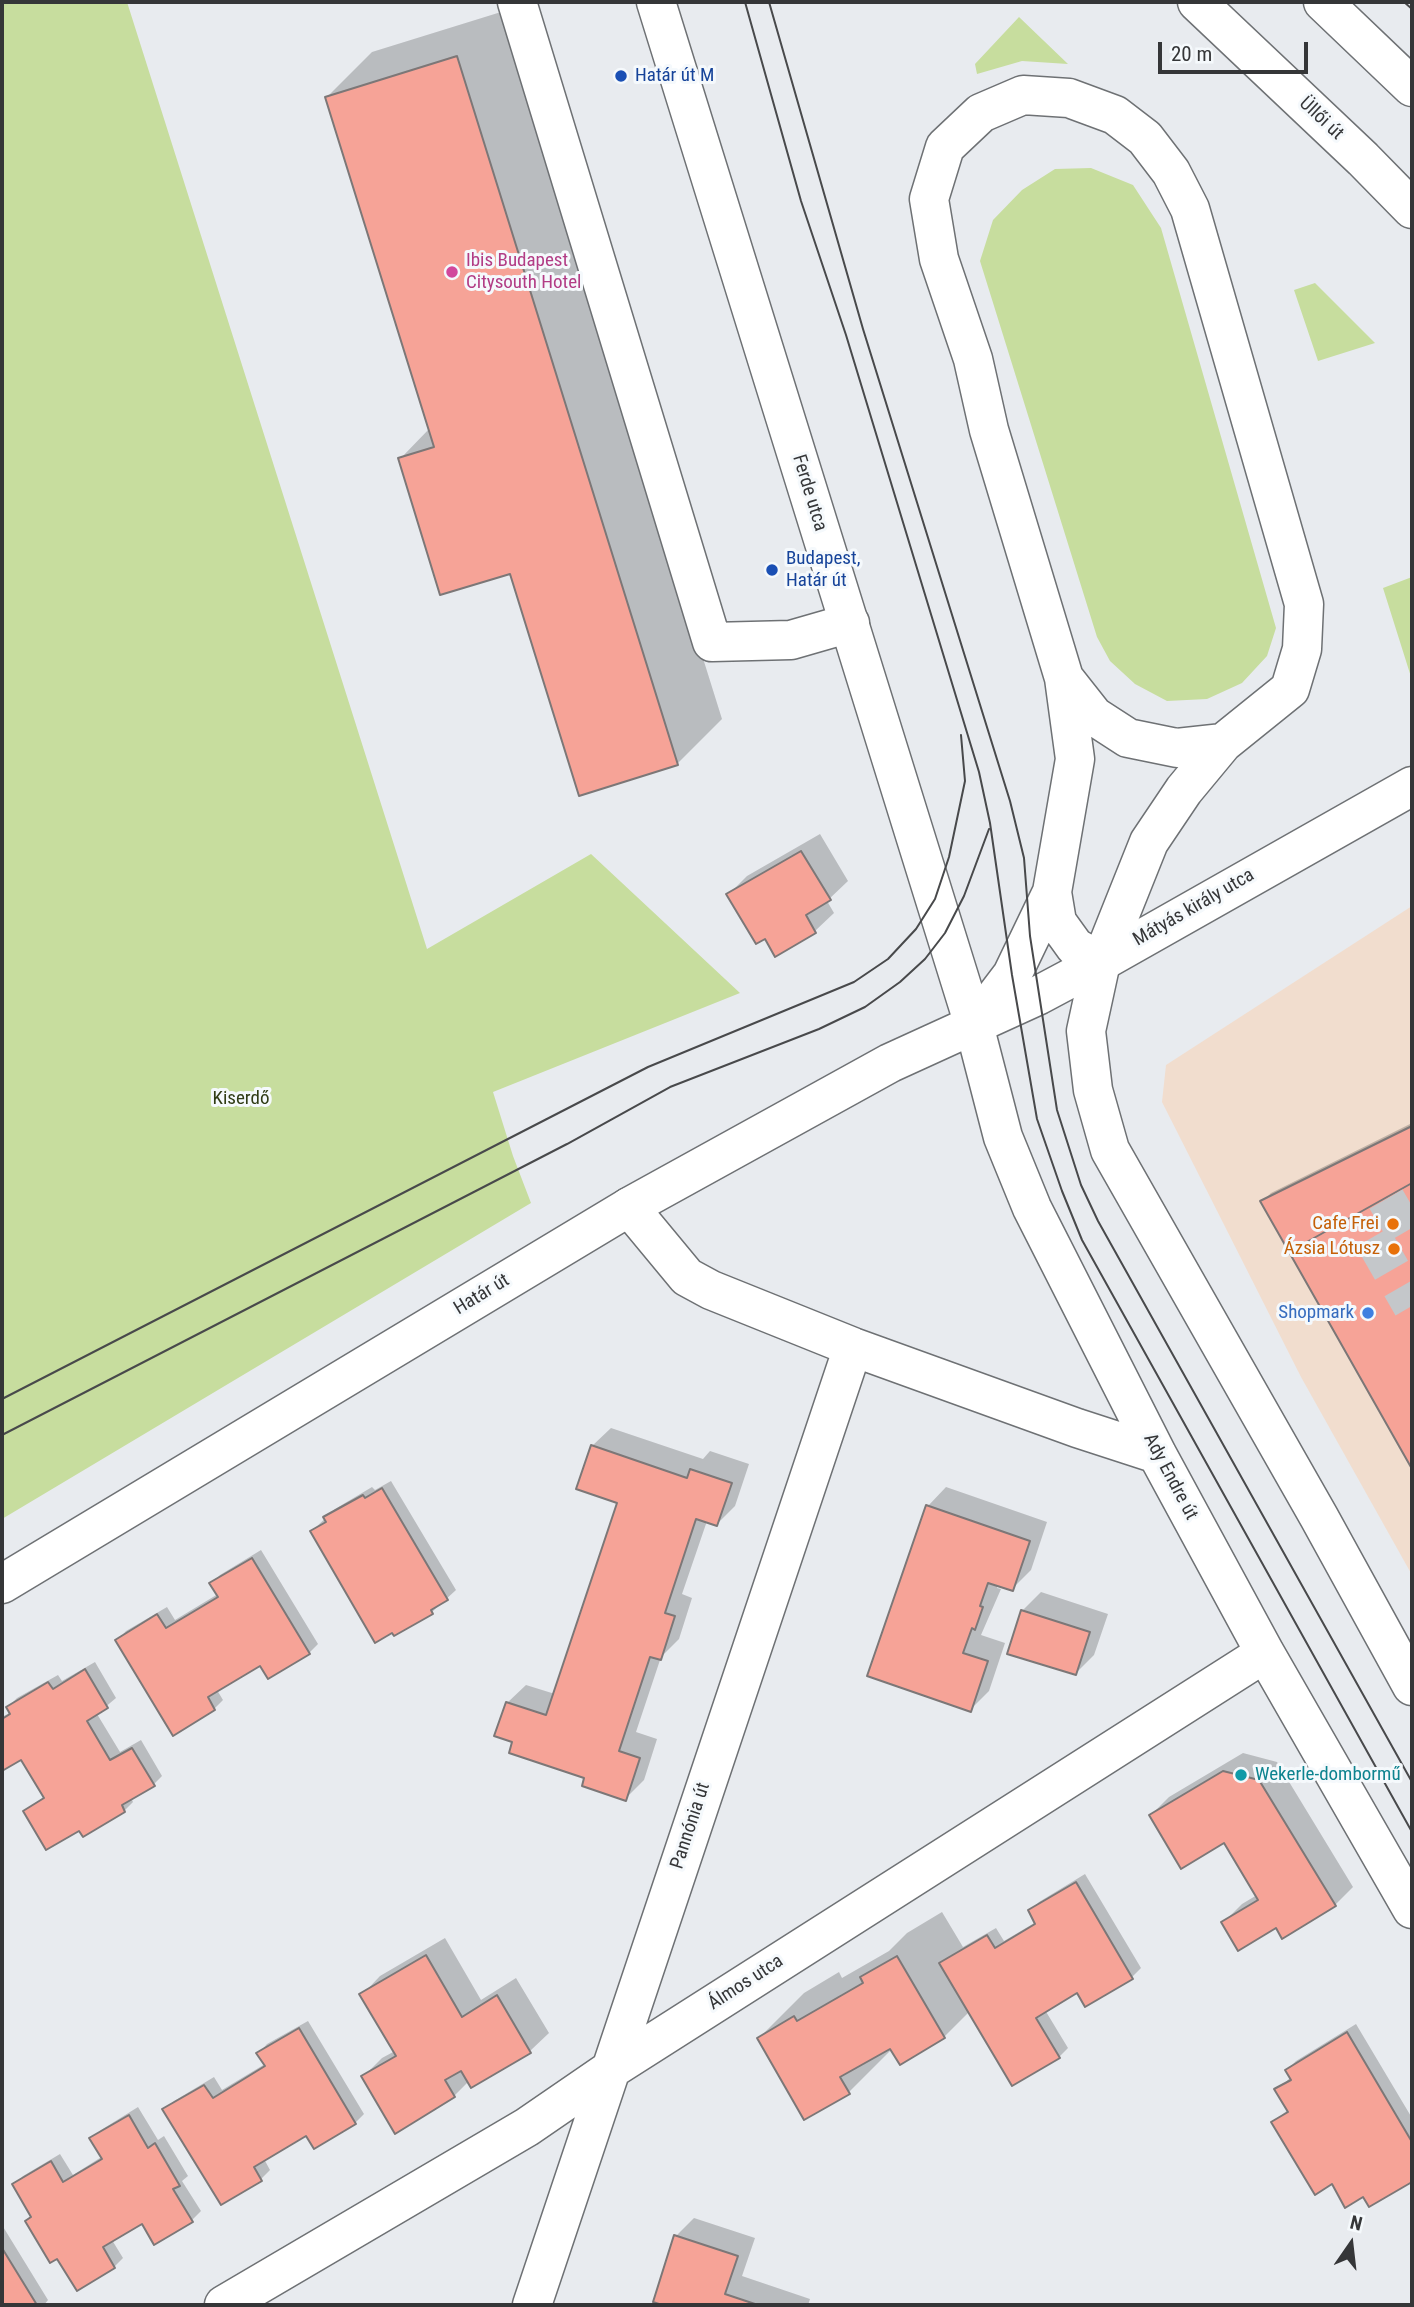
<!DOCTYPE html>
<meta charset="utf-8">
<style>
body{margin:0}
#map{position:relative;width:1414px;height:2307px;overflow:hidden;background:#e8ebef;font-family:"Roboto Condensed",sans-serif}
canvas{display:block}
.frame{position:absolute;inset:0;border:4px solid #353638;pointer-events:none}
.north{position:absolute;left:1316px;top:2209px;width:70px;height:70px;-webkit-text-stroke:5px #f5f9fc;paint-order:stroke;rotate:14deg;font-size:19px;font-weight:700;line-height:28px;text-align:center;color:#353638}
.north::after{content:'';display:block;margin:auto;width:24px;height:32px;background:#353638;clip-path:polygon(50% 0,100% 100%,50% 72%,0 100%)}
.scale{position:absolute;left:1158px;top:42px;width:150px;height:32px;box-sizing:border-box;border:4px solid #353638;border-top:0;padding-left:9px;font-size:21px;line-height:24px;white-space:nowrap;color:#353638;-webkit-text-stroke:5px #f5f9fc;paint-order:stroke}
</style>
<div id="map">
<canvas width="1414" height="2307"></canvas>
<div class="frame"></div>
<div class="north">N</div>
<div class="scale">20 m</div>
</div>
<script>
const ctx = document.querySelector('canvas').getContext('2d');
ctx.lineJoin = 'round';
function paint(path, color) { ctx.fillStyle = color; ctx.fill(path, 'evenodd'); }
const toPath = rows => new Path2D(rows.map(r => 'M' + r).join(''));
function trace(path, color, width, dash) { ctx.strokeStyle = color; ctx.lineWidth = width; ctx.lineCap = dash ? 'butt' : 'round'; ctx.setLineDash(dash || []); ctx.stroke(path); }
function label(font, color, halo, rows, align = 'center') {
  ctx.font = font + ' "Roboto Condensed",sans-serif'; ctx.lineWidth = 6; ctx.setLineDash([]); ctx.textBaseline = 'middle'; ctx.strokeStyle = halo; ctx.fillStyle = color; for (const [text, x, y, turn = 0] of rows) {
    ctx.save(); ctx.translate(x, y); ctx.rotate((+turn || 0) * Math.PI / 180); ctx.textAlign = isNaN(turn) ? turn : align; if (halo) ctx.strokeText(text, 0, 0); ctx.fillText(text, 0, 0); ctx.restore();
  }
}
paint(toPath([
 [1412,906,1412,1575,1301,1377,1162,1102,1166,1065]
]), '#f1ddce');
paint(toPath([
 [2,2,127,2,427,949,591,854,740,993,493,1092,513,1156,531,1203,2,1519],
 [1019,17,1068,64,1022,61,977,74,975,64],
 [1091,168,1133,185,1161,228,1276,628,1267,656,1242,683,1207,699,1167,701,1135,684,1110,661,1097,637,980,261,993,220,1022,190,1055,169],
 [1315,283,1375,343,1318,361,1294,290],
 [1412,577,1412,680,1383,588]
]), '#c7dd9e');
paint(toPath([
 [501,12,722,719,677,764,511,572,400,459,430,428,327,97,372,52],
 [820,834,848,881,827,901,834,913,815,931,775,954,765,936,729,894,747,876],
 [1412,1123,1412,1464,1262,1202,1271,1193],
 [611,1428,703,1459,710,1451,749,1464,735,1506,717,1524,707,1521,682,1594,692,1598,679,1639,661,1657,636,1732,657,1739,644,1780,625,1799,514,1741,507,1703,526,1685,555,1694,619,1502,592,1446],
 [391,1481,456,1590,432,1612,394,1634,312,1531,335,1509,372,1487,375,1490],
 [946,1487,1047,1522,1031,1570,1012,1589,998,1584,997,1588,1001,1589,981,1635,1005,1643,989,1691,970,1710,870,1675,928,1506],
 [261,1550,318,1644,309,1653,260,1663,217,1690,223,1700,214,1709,118,1640,126,1631,167,1607,175,1620,218,1594,211,1584,220,1575],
 [1041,1592,1108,1614,1094,1655,1076,1673,1022,1611],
 [95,1662,116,1698,97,1714,120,1752,141,1740,162,1776,153,1785,131,1798,133,1802,124,1811,80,1829,25,1811,45,1796,22,1757,2,1769,2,1717,11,1712,8,1707,17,1698,58,1675,62,1681],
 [1243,1753,1277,1762,1353,1887,1335,1905,1277,1926,1223,1923,1242,1904,1257,1895,1225,1841,1151,1815,1169,1797],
 [1085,1874,1141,1968,1132,1977,1086,2005,1078,1991,1045,2010,1068,2048,1059,2057,970,2011,944,2037,892,2049,849,2092,805,2118,759,2038,804,1993,839,1972,842,1978,889,1951,907,1933,942,1912,963,1947,996,1928,1004,1941,1036,1922,1030,1911,1039,1902],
 [445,1938,481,2000,516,1978,549,2033,530,2051,472,2086,469,2081,454,2096,363,2077,382,2058,395,2051,362,1995,380,1976],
 [308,2021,364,2114,355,2123,307,2133,264,2159,270,2170,261,2179,221,2203,165,2110,174,2101,214,2077,222,2090,265,2064,259,2053,267,2044],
 [1356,2024,1412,2118,1412,2180,1370,2205,1364,2194,1332,2182,1273,2122,1289,2109,1277,2090,1291,2077,1287,2070,1296,2061],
 [138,2107,158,2140,164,2136,188,2176,182,2181,201,2211,192,2220,155,2243,143,2222,112,2240,123,2258,114,2267,33,2216,14,2185,23,2176,60,2154,73,2175,103,2156,92,2139,101,2130],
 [694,2218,755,2238,742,2276,810,2299,808,2305,662,2305,676,2236],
 [2,2225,48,2300,44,2305,2,2305]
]), '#0003');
const building = toPath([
 [457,56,678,765,579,796,510,574,440,595,398,458,434,447,325,97,457,56],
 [801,851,831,900,806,915,816,933,775,957,765,939,756,944,726,894,801,851],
 [1412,1126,1412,1183,1289,1252,1260,1201,1412,1126],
 [1412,1183,1412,1469,1289,1252,1412,1183],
 [591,1445,687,1478,690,1469,732,1483,717,1526,696,1519,665,1613,675,1616,661,1660,650,1657,619,1751,640,1758,626,1801,582,1786,584,1778,509,1753,512,1742,494,1736,506,1702,546,1715,617,1503,576,1489,591,1445],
 [382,1488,448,1600,431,1610,433,1614,394,1636,392,1633,375,1643,310,1531,326,1522,323,1517,363,1495,365,1498,382,1488],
 [926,1505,1030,1541,1013,1591,988,1583,980,1606,983,1607,975,1630,972,1628,963,1653,988,1661,971,1712,867,1676,926,1505],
 [252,1558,310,1654,268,1679,260,1666,208,1697,215,1710,173,1736,115,1640,157,1614,166,1628,218,1597,209,1583,252,1558],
 [1021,1610,1090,1632,1076,1675,1007,1654,1021,1610],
 [85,1669,108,1708,87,1721,110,1760,132,1748,155,1786,122,1805,125,1812,83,1837,79,1831,46,1850,23,1811,44,1798,21,1760,2,1771,2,1719,10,1714,6,1707,48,1682,53,1689,85,1669],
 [1223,1771,1259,1780,1336,1906,1282,1939,1276,1928,1238,1951,1221,1922,1258,1900,1224,1843,1181,1869,1149,1815,1223,1771],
 [1076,1882,1133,1979,1085,2007,1077,1993,1036,2018,1060,2058,1012,2086,939,1963,987,1935,995,1948,1035,1924,1028,1910,1076,1882],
 [426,1955,462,2017,497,1995,531,2053,471,2088,461,2071,445,2080,455,2097,395,2134,361,2076,396,2056,359,1994,426,1955],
 [897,1956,945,2038,900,2065,890,2049,840,2077,850,2094,804,2120,757,2038,794,2016,797,2021,863,1983,860,1977,897,1956],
 [299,2028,356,2124,314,2149,306,2136,254,2167,262,2181,221,2205,162,2109,204,2085,213,2098,265,2066,256,2053,299,2028],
 [1347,2032,1412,2142,1412,2182,1369,2207,1363,2197,1345,2208,1332,2184,1315,2195,1271,2122,1288,2112,1274,2089,1291,2080,1285,2070,1347,2032],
 [129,2115,148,2148,155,2143,180,2186,173,2189,193,2222,154,2245,142,2224,103,2247,115,2268,77,2291,57,2259,50,2263,25,2221,31,2217,12,2184,51,2161,63,2182,102,2159,89,2138,129,2115],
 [674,2235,738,2256,725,2294,758,2305,662,2305,653,2302,674,2235],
 [2,2248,37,2305,2,2305,2,2248]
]);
paint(building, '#f6a397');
trace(building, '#7c7777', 2);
trace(toPath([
 [1412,1206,1369,1231,1412,1306]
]), '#c4c7ca', 38, [38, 19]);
const minor = toPath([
 [517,2,712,642,791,640,850,623],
 [1064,678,1094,716,1128,738,1177,748,1223,743],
 [1052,892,1057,922,1075,947,1101,962],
 [629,1207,687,1277,711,1290,853,1347,1077,1428,1157,1454],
 [1412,1686,1319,1517,1110,1150,1093,1090,1086,1031,1101,962,1149,842,1184,790,1223,743,1290,689,1302,649,1304,604,1190,209,1171,172,1145,138,1115,115,1069,98,1023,95,981,113,945,147,929,199,939,259,973,359,989,430,1064,678,1075,759,1052,892,1012,975,974,1025,1003,1137,1032,1208,1157,1454,1265,1653,1412,1909],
 [224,2305,527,2127,610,2070,1265,1653],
 [532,2305,853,1347]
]);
const major = toPath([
 [656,2,974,1025],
 [1197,2,1363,159,1412,209],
 [1323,2,1412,87],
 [2,1584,629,1207,890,1063,1039,995,1101,962,1412,786]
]);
trace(minor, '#6e7174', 41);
trace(major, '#6e7174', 41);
trace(minor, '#fff', 38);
trace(major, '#fff', 38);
trace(toPath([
 [745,2,801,201,846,335,979,772,990,823,1012,975,1037,1119,1062,1191,1082,1240,1412,1832],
 [769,2,863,329,1010,801,1024,858,1030,936,1057,1110,1081,1185,1098,1221,1412,1782],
 [1404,2,1412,9],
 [2,1399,648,1067,854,982,888,959,916,929,935,899,949,857,965,781,961,735],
 [2,1435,567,1144,670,1087,819,1029,865,1007,900,982,925,959,945,933,964,896,989,829]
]), '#48494b', 2);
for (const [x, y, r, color] of [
 [621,76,7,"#1a4fb4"],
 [452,272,7,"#d1479c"],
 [772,570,7,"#1a4fb4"],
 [1393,1224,7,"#e8710a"],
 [1394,1249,7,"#e8710a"],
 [1368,1313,7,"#3f7fe0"],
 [1241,1775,7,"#0f9aa8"]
]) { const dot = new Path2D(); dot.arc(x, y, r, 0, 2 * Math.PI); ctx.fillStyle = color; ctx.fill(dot); trace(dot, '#f5f9fc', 2.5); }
label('19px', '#164399', '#f5f9fc', [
 ["Határ út M",635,76],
 ["Budapest,",786,559],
 ["Határ út",786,581]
], 'left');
label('19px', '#353638', '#f5f9fc', [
 ["Üllői út",1321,119,43],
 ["Ferde utca",809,493,73],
 ["Mátyás király utca",1194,908,-30],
 ["Határ út",482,1295,-31],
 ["Ady Endre út",1170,1477,62],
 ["Pannónia út",691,1826,-72],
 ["Álmos utca",746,1983,-33]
]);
label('19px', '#b23c85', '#f5f9fc', [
 ["Ibis Budapest",466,261],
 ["Citysouth Hotel",466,283]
], 'left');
label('19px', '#303c15', '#f5f9fc', [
 ["Kiserdő",241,1099]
]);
label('19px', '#c56008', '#f5f9fc', [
 ["Cafe Frei",1379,1224],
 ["Ázsia Lótusz",1380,1249]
], 'right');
label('19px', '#366cbe', '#f5f9fc', [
 ["Shopmark",1354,1313]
], 'right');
label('19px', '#0d838f', '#f5f9fc', [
 ["Wekerle-dombormű",1255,1775]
], 'left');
</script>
